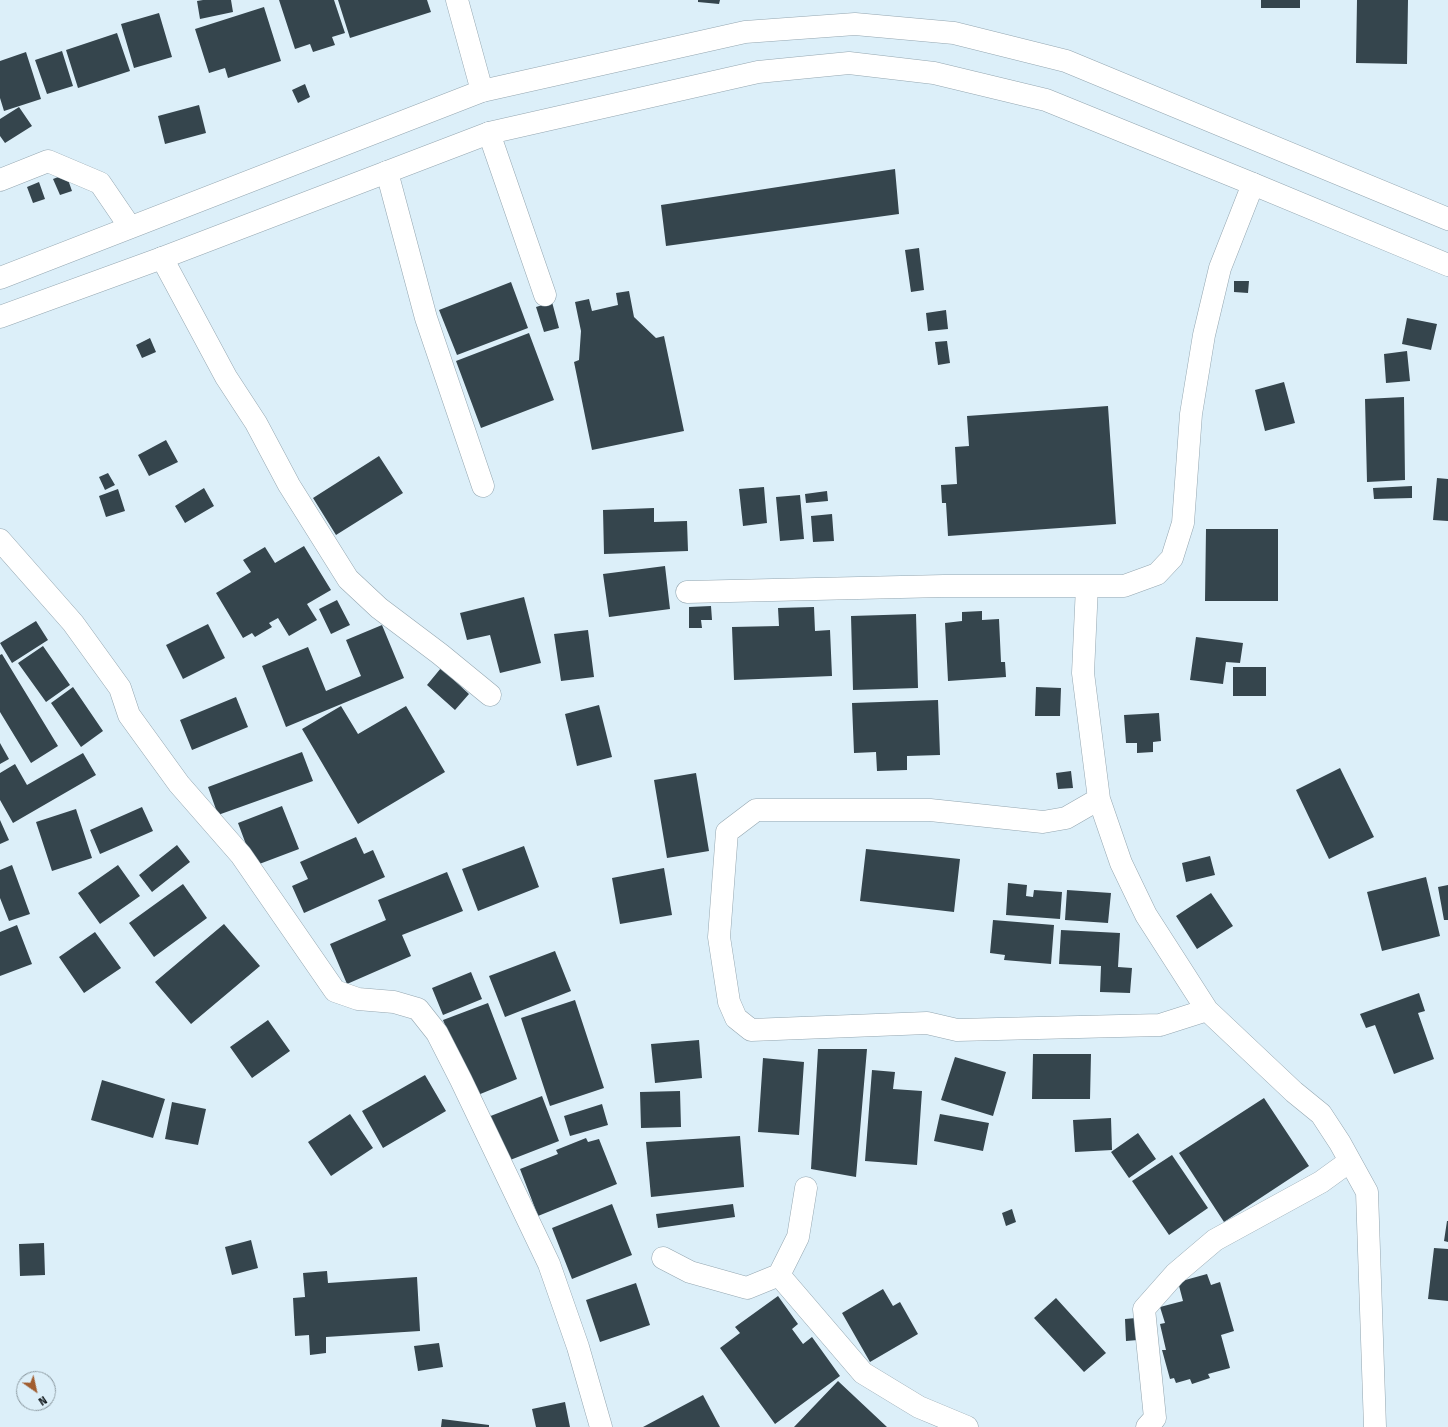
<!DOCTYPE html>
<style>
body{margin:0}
#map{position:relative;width:1448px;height:1427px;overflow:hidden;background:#dceff9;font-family:"Fira Sans",sans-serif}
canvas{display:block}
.north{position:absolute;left:16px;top:1371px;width:40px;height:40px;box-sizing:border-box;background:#dceff9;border:1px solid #8b99a0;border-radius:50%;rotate:146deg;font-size:11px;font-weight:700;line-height:16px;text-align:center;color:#11181b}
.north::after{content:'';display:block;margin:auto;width:14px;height:18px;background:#a15d2f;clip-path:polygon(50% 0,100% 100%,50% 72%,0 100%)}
</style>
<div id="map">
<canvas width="1448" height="1427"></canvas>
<div class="north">N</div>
</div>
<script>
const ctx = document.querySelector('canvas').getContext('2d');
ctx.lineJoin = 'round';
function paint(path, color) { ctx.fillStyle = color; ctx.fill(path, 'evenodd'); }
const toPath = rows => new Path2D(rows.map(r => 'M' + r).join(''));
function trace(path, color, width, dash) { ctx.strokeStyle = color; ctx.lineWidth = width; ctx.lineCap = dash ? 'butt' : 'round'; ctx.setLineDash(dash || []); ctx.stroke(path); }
paint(toPath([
 [203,0,231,0,233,12,200,19,197,1],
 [279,0,334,0,345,33,332,37,335,45,313,52,310,44,295,49],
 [338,0,427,0,431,12,350,38],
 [698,0,720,0,719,4,698,2],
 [1261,0,1300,0,1300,8,1261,8],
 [1357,0,1408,0,1407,64,1356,63],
 [264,7,281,61,228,78,225,68,209,73,195,29],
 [159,13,172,57,134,68,121,24],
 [117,33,130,71,78,88,66,50],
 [62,51,73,86,47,94,35,60],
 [26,52,41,99,4,111,0,98,0,61],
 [305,84,310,97,298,103,292,90],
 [199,105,206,133,165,144,158,116],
 [19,107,32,126,5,143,0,136,0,119],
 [895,169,899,214,666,246,661,205],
 [66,174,72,191,60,195,53,179],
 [39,182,45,199,33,203,27,187],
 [919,248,924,290,911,292,905,250],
 [1234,281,1249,281,1248,293,1234,292],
 [511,282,528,328,457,355,439,310],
 [629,291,634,317,656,338,664,336,684,431,592,450,574,362,579,360,581,331,575,302,589,299,592,311,618,305,616,293],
 [552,302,559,328,544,332,536,307],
 [946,310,948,329,928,331,926,313],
 [1407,318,1437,324,1431,350,1402,344],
 [529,333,554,400,481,428,456,361],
 [150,338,156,352,142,358,136,345],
 [947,341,950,363,938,365,935,342],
 [1407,351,1410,381,1386,383,1384,354],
 [1284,382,1295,423,1265,431,1255,390],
 [1404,397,1405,480,1367,482,1365,399],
 [1108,406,1116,524,948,536,946,503,942,503,941,485,957,484,955,447,969,446,967,416],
 [166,440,178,462,149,476,138,455],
 [379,456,403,493,336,535,313,498],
 [108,473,115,485,105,490,99,477],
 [1437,478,1448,479,1448,521,1433,520],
 [1412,486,1412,498,1374,499,1373,488],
 [764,487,767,523,743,526,739,489],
 [204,488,214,506,185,523,175,506],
 [118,489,125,511,106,517,99,496],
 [827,491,828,501,806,503,805,494],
 [800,495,804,539,780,541,776,497],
 [654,508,654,522,687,521,688,551,604,554,603,510],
 [832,514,834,541,813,542,811,516],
 [1206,529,1278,529,1278,601,1205,601],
 [304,546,331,590,307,604,317,620,289,636,278,618,269,623,272,627,255,637,252,633,243,638,216,593,251,572,243,560,265,547,275,563],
 [665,566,670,609,609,617,603,574],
 [524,597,541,663,500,673,490,635,467,640,460,613],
 [337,600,350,625,331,634,319,609],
 [711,606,712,620,701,620,702,628,689,628,689,607],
 [814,607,815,631,830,630,832,676,734,680,732,627,779,626,778,608],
 [982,611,982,620,999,619,1001,662,1005,662,1006,677,948,681,945,623,962,621,962,612],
 [916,614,918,688,853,690,851,616],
 [36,621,48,640,12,663,0,643],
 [208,624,225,658,183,679,166,645],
 [382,625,404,678,286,727,262,666,308,647,326,691,361,676,346,640],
 [588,630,594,677,561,681,554,634],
 [1196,637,1243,643,1240,663,1226,662,1223,684,1190,680],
 [43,646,70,685,46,702,18,663],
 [2,654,58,746,31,763,0,712,0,655],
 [1233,667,1266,667,1266,696,1233,696],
 [441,668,469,694,455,710,427,685],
 [73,687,103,731,81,747,51,703],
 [1036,687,1061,688,1060,716,1035,716],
 [236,697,248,727,192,750,180,720],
 [938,700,940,755,907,756,907,770,877,771,876,752,854,753,852,703],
 [599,705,612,757,577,766,565,714],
 [341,706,358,734,406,706,445,772,358,824,302,729],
 [1159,713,1161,741,1153,742,1153,752,1137,753,1137,743,1126,743,1124,715],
 [0,743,9,759,0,764],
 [302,752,313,781,218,815,208,787],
 [83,753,96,775,13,823,0,800,0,773,15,764,27,785],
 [1340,768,1374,837,1329,859,1296,790],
 [1071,771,1073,788,1058,789,1056,773],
 [696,773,709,851,667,858,654,780],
 [282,806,299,849,254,866,238,823],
 [142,807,153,831,100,854,90,830],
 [76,809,92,858,52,871,36,822],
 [0,820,9,840,0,844],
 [356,837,364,854,373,850,385,877,304,913,292,886,308,879,300,862],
 [177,845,190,862,152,892,139,875],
 [524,846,539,887,478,911,462,869],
 [866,849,960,859,954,912,860,901],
 [1210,856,1215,875,1186,882,1182,863],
 [12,865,30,914,9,921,0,898,0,870],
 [118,865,140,896,100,924,78,893],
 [664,868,672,915,620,924,612,878],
 [447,872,463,911,402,935,411,956,347,984,330,944,386,920,378,900],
 [1426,877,1440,936,1382,951,1367,892],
 [1008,883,1027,885,1026,896,1033,897,1034,890,1062,892,1060,919,1006,915],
 [183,884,207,918,154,957,129,923],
 [1448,885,1448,920,1444,920,1438,887],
 [1067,890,1111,893,1108,923,1065,920],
 [1211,893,1233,926,1197,949,1176,916],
 [993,920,1054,925,1051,964,1004,960,1005,955,990,953],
 [224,924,260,966,191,1024,155,982],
 [17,925,32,964,0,976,0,932],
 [1061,930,1120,933,1118,967,1132,968,1130,993,1100,992,1101,966,1059,964],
 [95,932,121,968,84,993,59,957],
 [555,951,571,991,505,1017,489,976],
 [471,972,482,999,443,1015,432,988],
 [1419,993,1425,1011,1418,1013,1434,1059,1394,1074,1375,1025,1366,1028,1360,1014],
 [575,1000,604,1088,550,1106,521,1018],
 [488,1003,517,1079,473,1097,443,1020],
 [268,1020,290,1051,252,1078,230,1047],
 [699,1040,702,1078,655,1083,651,1044],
 [818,1049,867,1049,856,1177,811,1169],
 [1033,1054,1091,1054,1090,1099,1032,1099],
 [955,1057,1006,1072,993,1116,941,1100],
 [763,1058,804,1062,799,1135,758,1132],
 [872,1070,895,1072,893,1089,922,1091,917,1165,865,1161],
 [425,1075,446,1111,383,1148,362,1111],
 [102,1080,165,1099,153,1138,91,1120],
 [680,1091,681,1127,641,1128,640,1092],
 [542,1096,559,1141,505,1162,488,1117],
 [1264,1098,1309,1166,1224,1222,1179,1153],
 [172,1102,206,1109,198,1145,165,1139],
 [602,1104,608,1125,570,1136,564,1116],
 [350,1114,373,1148,331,1176,308,1142],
 [940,1114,989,1123,983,1151,934,1141],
 [1111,1118,1112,1150,1075,1152,1073,1120],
 [1138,1133,1156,1159,1129,1178,1111,1152],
 [740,1136,744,1187,651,1197,646,1142],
 [586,1138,588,1142,599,1139,617,1184,538,1216,520,1169,558,1154,556,1150],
 [1172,1155,1208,1208,1169,1235,1132,1181],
 [612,1204,632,1255,572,1279,552,1228],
 [733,1204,735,1217,658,1228,656,1214],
 [1012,1209,1016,1222,1006,1226,1002,1213],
 [1447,1221,1448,1221,1448,1242,1444,1241],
 [251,1240,258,1268,232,1275,225,1247],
 [44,1243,45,1275,20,1276,19,1244],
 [1434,1248,1448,1249,1448,1301,1428,1299],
 [327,1271,328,1283,417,1277,420,1331,326,1337,326,1353,310,1355,309,1335,295,1336,293,1298,305,1297,303,1273],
 [1207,1274,1211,1285,1220,1282,1234,1331,1221,1335,1230,1368,1208,1374,1210,1378,1192,1384,1190,1379,1176,1383,1174,1378,1170,1379,1162,1350,1166,1350,1160,1324,1165,1323,1160,1307,1183,1301,1178,1282],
 [636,1283,650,1325,600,1342,586,1300],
 [883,1289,893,1306,900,1302,918,1334,870,1362,842,1313],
 [778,1296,798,1324,792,1329,803,1344,812,1337,840,1376,775,1424,720,1348,740,1333,735,1327],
 [1056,1298,1106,1353,1084,1372,1034,1318],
 [1136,1318,1138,1340,1126,1341,1125,1319],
 [439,1343,443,1367,418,1371,414,1346],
 [838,1381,887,1427,794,1427],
 [703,1395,720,1427,643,1427],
 [565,1402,570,1427,536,1427,532,1409],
 [442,1419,489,1425,489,1427,441,1427]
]), '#35454d');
const minor = toPath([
 [457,0,482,91],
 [489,133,545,295],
 [387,172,426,318,483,486],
 [0,180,48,161,100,183,130,227],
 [1253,184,1220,268,1204,335,1191,414,1183,523,1172,558,1157,574,1124,586,1087,586,1083,673,1099,799,1121,863,1146,915,1207,1010,1294,1092,1321,1114,1340,1143,1367,1192,1375,1427],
 [162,258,226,377,256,423,289,485,348,579,379,608,440,654,490,695],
 [0,540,73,623,120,688,129,715,179,784,241,855,335,991,358,999,394,1002,418,1009,437,1033,461,1080,549,1264,578,1347,601,1427],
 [687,592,944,586,1087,586],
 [1099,799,1066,818,1043,822,930,810,756,810,727,832,719,937,729,1002,736,1018,751,1030,927,1023,957,1030,1160,1025,1207,1010],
 [806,1188,798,1237,779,1275,863,1373,919,1407,967,1427],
 [663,1258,690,1272,747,1288,779,1275],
 [1147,1427,1155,1418,1144,1309,1175,1274,1215,1240,1321,1182,1350,1161]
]);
const major = toPath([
 [0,278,482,91,745,32,855,24,954,33,1066,61,1448,219],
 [0,317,162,258,489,133,758,72,849,63,934,73,1046,100,1253,184,1448,265]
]);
trace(minor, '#94a6b0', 23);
trace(major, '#94a6b0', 23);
trace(minor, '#fff', 22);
trace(major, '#fff', 22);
</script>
